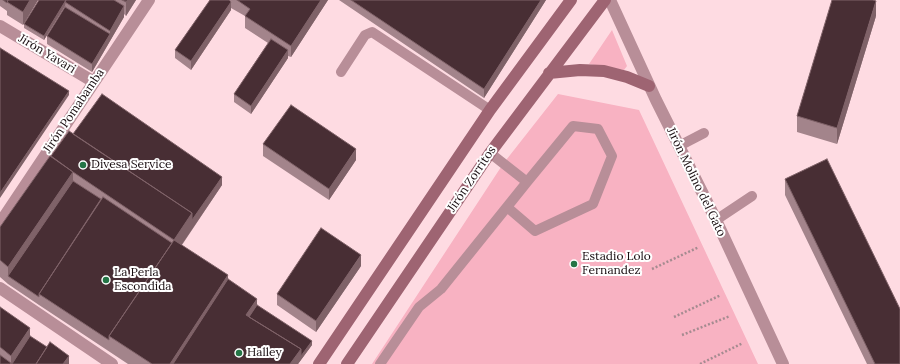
<!DOCTYPE html>
<meta charset="utf-8">
<style>
body{margin:0}
canvas{display:block;background:#fedbe2}
</style>
<canvas width="900" height="364"></canvas>
<script>
const ctx = document.querySelector('canvas').getContext('2d');
ctx.lineJoin = 'round';
function paint(path, color) { ctx.fillStyle = color; ctx.fill(path, 'evenodd'); }
const toPath = rows => new Path2D(rows.map(r => 'M' + r).join(''));
function trace(path, color, width, dash) { ctx.strokeStyle = color; ctx.lineWidth = width; ctx.lineCap = dash ? 'butt' : 'round'; ctx.setLineDash(dash || []); ctx.stroke(path); }
function label(font, color, halo, rows, align = 'center') {
  ctx.font = font + ' Lora,serif'; ctx.lineWidth = 4; ctx.setLineDash([]); ctx.textBaseline = 'middle'; ctx.strokeStyle = halo; ctx.fillStyle = color; for (const [text, x, y, turn = 0] of rows) {
    ctx.save(); ctx.translate(x, y); ctx.rotate((+turn || 0) * Math.PI / 180); ctx.textAlign = isNaN(turn) ? turn : align; if (halo) ctx.strokeText(text, 0, 0); ctx.fillText(text, 0, 0); ctx.restore();
  }
}
paint(toPath([
 [612,30,627,66,624,70,589,64],
 [558,94,639,110,758,364,372,364,503,164]
]), '#f8b2c2');
trace(toPath([
 [652,269,699,247],
 [674,317,721,295],
 [682,335,730,316],
 [700,364,743,343]
]), '#a58b90', 2.5, [2, 2]);
trace(toPath([
 [341,72,365,35,372,32,490,110],
 [679,146,704,133],
 [507,207,535,231,593,204,612,156,598,129,573,126,527,182],
 [716,220,752,196],
 [380,364,419,307,441,289,527,182,490,153]
]), '#b88e98', 10);
trace(toPath([
 [610,0,656,100,716,220,783,364],
 [0,26,94,82],
 [0,223,149,0],
 [0,288,112,364]
]), '#b88e98', 12);
trace(toPath([
 [549,73,580,70,604,71,627,77,649,86],
 [319,364,490,110,571,0],
 [347,364,490,153,605,0]
]), '#9e6472', 12);
paint(toPath([
 [0,0,38,0,23,25,7,15,7,11,0,6],
 [39,0,136,0,126,16,124,14,124,17,92,72,47,44,47,36,65,7,65,6,44,40,24,28,24,24],
 [210,0,328,0,291,57,288,56,288,58,251,114,234,102,234,94,268,43,245,28,245,16,231,8,231,10,191,70,175,58,175,50],
 [339,0,546,0,484,98],
 [876,16,837,144,797,132,797,116],
 [73,134,222,185,182,245,228,279,257,305,312,345,298,364,128,364,39,305,8,284,0,277,0,227,51,156],
 [263,144,356,160,329,200,263,156],
 [785,179,900,364,867,364,785,195],
 [361,266,316,332,277,305,277,294],
 [0,307,30,337,69,364,0,364]
]), '#a3848b');
paint(toPath([
 [30,0,38,0,23,25,23,12],
 [66,0,65,6,44,40,44,36],
 [128,0,136,0,126,16,126,2],
 [321,0,328,0,291,57,291,46],
 [541,0,546,0,484,98,484,89],
 [876,1,876,16,837,144,837,128],
 [231,2,231,10,191,70,191,61],
 [124,6,124,17,92,72,92,64,110,34,110,31],
 [288,50,288,58,251,114,251,106],
 [69,91,69,95,0,198,0,193],
 [356,149,356,160,329,200,329,189],
 [73,172,73,189,8,276,8,267],
 [222,177,222,185,174,256,174,240,192,213],
 [361,255,361,266,316,332,316,321],
 [228,275,228,291,180,364,170,364],
 [257,299,257,310,248,323,246,315],
 [30,328,30,340,13,364,11,364,11,356],
 [312,341,312,345,298,364,290,364,301,349],
 [69,356,69,364,63,364]
]), '#7f6268');
const building = toPath([
 [3,0,8,0,7,3,3,0],
 [8,0,30,0,23,12,7,2,8,0],
 [39,0,66,0,44,36,24,24,39,0],
 [66,0,114,0,124,6,110,31,65,2,66,0],
 [122,0,128,0,126,2,122,0],
 [210,0,229,0,231,2,191,61,175,50,210,0],
 [237,0,321,0,291,46,245,16,250,9,237,0],
 [351,0,541,0,484,89,351,0],
 [832,0,873,0,876,1,837,128,797,116,832,0],
 [65,7,110,34,92,64,47,36,65,7],
 [271,39,288,50,251,106,234,94,271,39],
 [0,48,69,91,0,193,0,48],
 [102,94,222,177,192,220,192,213,73,134,102,94],
 [291,105,356,149,329,189,263,144,291,105],
 [69,131,192,213,174,240,73,172,51,156,69,131],
 [50,156,73,172,8,267,0,260,0,227,50,156],
 [827,159,900,309,900,364,875,364,785,179,827,159],
 [73,181,101,199,39,294,39,297,8,276,73,181],
 [103,197,172,243,109,336,109,340,39,294,103,197],
 [321,228,361,255,316,321,277,294,321,228],
 [174,240,228,275,170,364,152,364,109,336,174,240],
 [228,279,257,299,246,315,301,349,290,364,173,364,228,279],
 [257,305,312,341,301,356,301,349,249,317,257,305],
 [0,307,30,328,11,356,0,347,0,307],
 [30,336,47,347,36,364,12,364,30,336],
 [50,342,69,356,63,364,36,364,50,342],
 [0,355,11,363,10,364,0,364,0,355]
]);
paint(building, '#482e34');
trace(building, '#7f6268', 1);
for (const [x, y, r, color] of [
 [83,165,4,"#247546"],
 [574,264,4,"#247546"],
 [106,280,4,"#247546"],
 [239,353,4,"#247546"]
]) { const dot = new Path2D(); dot.arc(x, y, r, 0, 2 * Math.PI); ctx.fillStyle = color; ctx.fill(dot); trace(dot, '#fff', 1.5); }
label('12px', '#180d10', '#fff', [
 ["Jirón Yavari",47,54,31],
 ["Jirón Pomabamba",74,111,-56],
 ["Jirón Zorritos",472,179,-56],
 ["Jirón Molino del Gato",696,182,64]
]);
label('12px', '#180d10', '#fff', [
 ["Divesa Service",91,165],
 ["Estadio Lolo",582,257],
 ["Fernandez",582,271],
 ["La Perla",114,273],
 ["Escondida",114,287],
 ["Halley",247,353]
], 'left');
</script>
